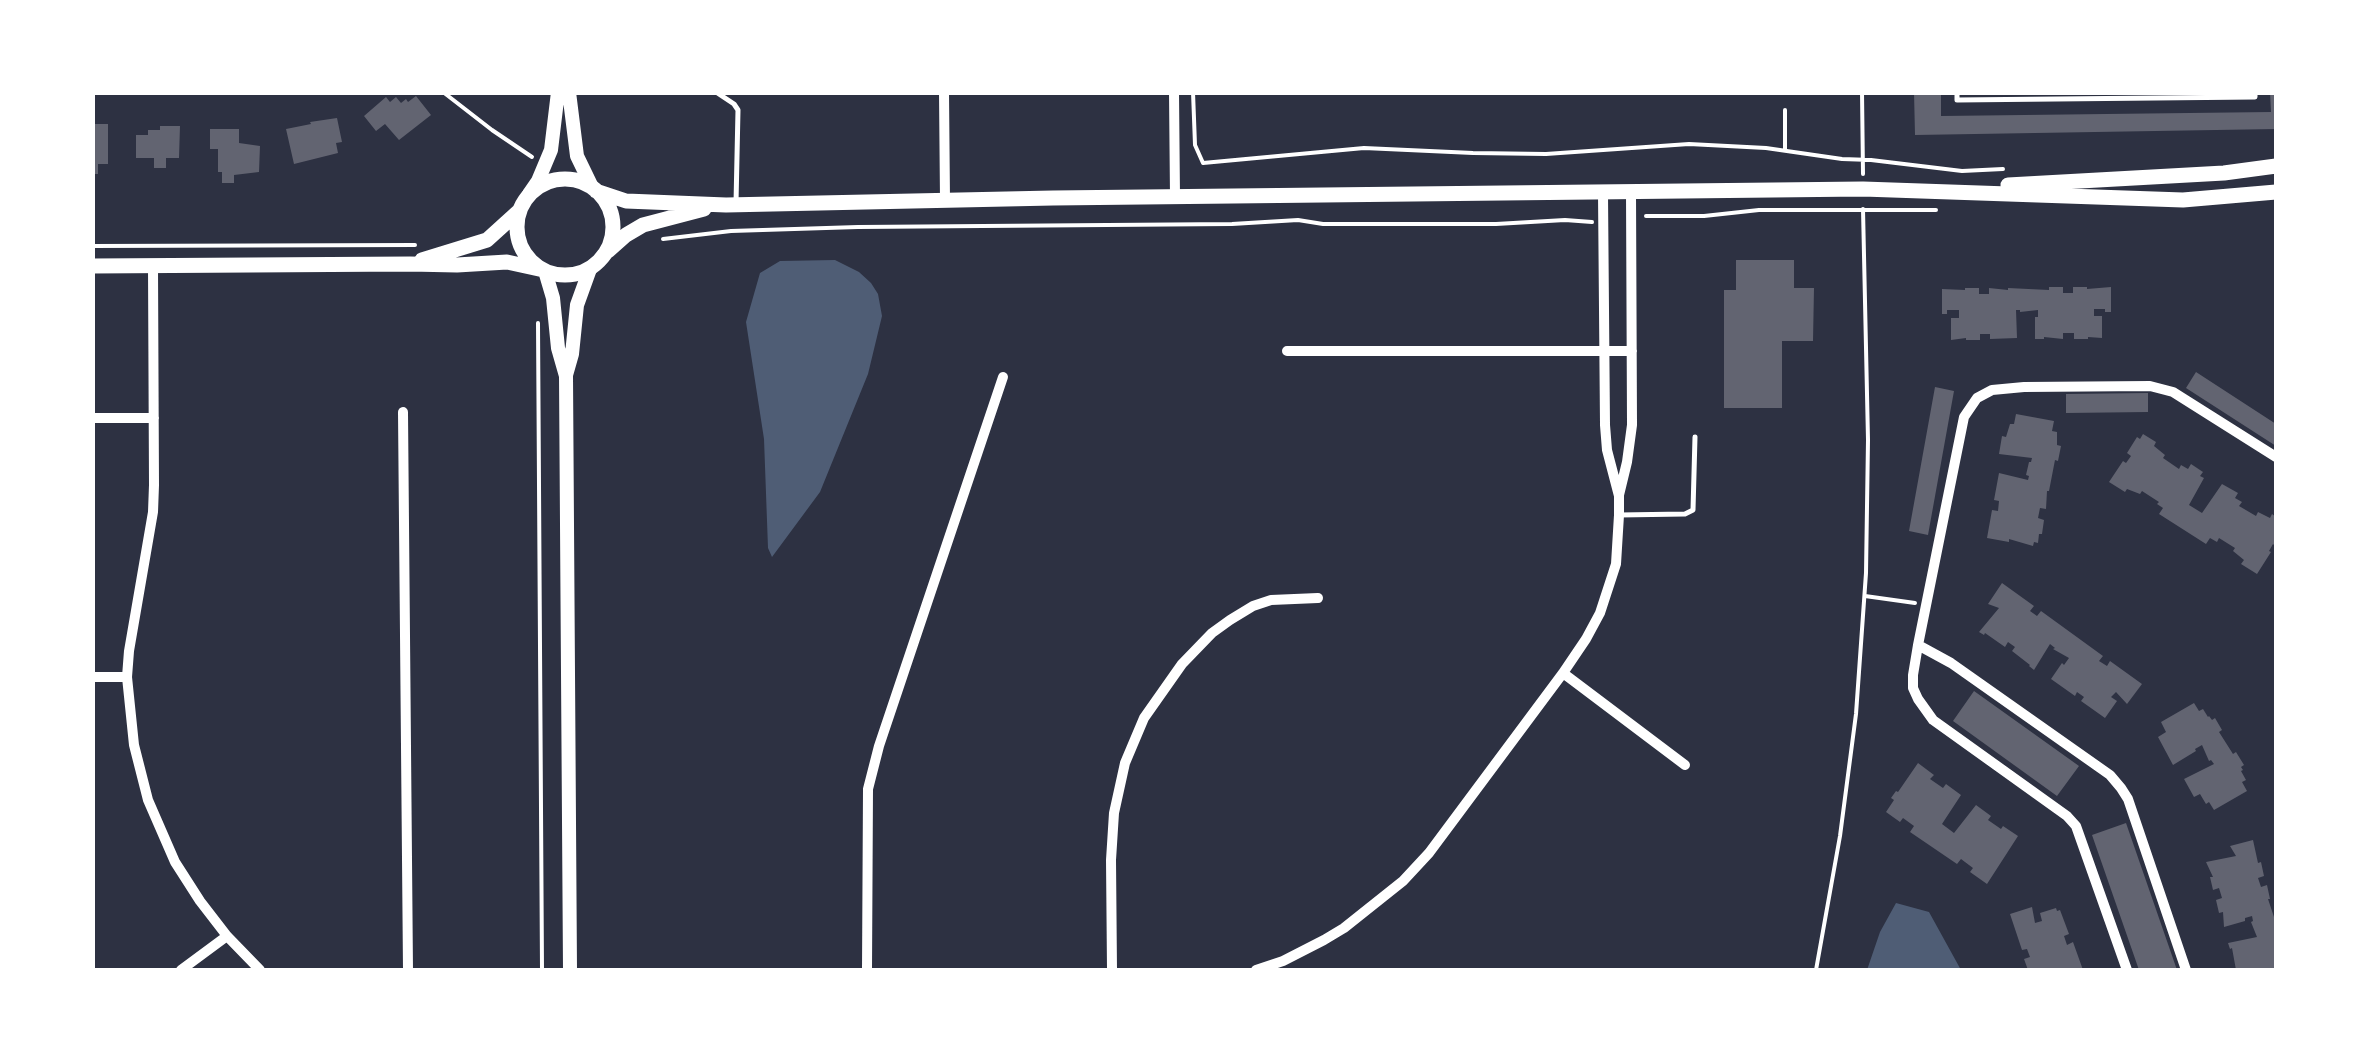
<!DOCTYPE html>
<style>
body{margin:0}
#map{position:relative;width:2369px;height:1063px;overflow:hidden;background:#2d3142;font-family:"Open Sans",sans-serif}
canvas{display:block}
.frame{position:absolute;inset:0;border:95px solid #fff;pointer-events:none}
</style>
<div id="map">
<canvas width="2369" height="1063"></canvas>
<div class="frame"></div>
</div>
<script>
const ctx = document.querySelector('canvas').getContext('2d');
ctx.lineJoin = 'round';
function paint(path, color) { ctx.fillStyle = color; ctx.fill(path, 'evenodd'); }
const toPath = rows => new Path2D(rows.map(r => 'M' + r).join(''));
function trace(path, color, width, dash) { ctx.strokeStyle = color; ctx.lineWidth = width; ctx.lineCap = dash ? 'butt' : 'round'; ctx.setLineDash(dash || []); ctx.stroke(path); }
paint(toPath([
 [835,260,859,272,871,283,878,294,882,316,868,374,820,492,772,557,768,548,764,439,746,322,760,273,780,261],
 [1896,903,1929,912,1961,970,1867,970,1880,932]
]), '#4f5d75');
paint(toPath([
 [1914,92,1941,92,1941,116,2271,112,2270,92,2276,92,2276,129,1915,135],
 [416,96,431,115,399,140,385,124,376,131,364,116,386,97,390,102,396,97,401,103,406,99,408,102],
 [337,118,342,142,336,143,338,153,294,164,286,129,311,124,310,122],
 [92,124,108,124,108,164,98,164,98,174,92,174],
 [160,126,180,126,179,158,166,158,166,168,154,168,154,158,136,158,136,135,148,135,148,130,160,130],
 [210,129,239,129,239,143,260,146,259,172,234,175,234,183,222,183,222,172,218,172,218,149,210,149],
 [1736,260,1794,260,1794,288,1814,288,1813,341,1782,341,1782,408,1724,408,1724,290,1736,290],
 [2049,287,2063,287,2063,293,2073,293,2073,287,2087,287,2087,289,2111,287,2111,312,2105,312,2105,309,2094,309,2094,316,2102,316,2102,338,2088,337,2088,339,2074,339,2074,333,2063,333,2063,339,2044,337,2044,339,2035,339,2035,317,2038,317,2038,310,2020,312,2020,310,2016,310,2017,338,1990,339,1990,334,1980,334,1980,340,1966,340,1966,338,1951,340,1951,318,1959,318,1959,310,1947,310,1947,314,1942,314,1942,289,1965,290,1965,288,1979,288,1979,294,1989,294,1989,288,2008,290,2008,288,2049,290],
 [2196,372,2276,424,2276,446,2186,388],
 [1935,387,1954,391,1928,535,1909,531],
 [2148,393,2148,412,2066,413,2066,394],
 [2016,414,2054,421,2052,431,2057,432,2057,445,2061,446,2058,461,2055,460,2049,491,2047,491,2046,509,2040,508,2038,518,2044,520,2042,534,2039,534,2038,543,2034,542,2033,546,2009,539,2009,542,1987,538,1992,510,1998,511,1999,501,1994,500,1999,473,2028,480,2029,476,2026,475,2029,462,2031,462,2032,458,1999,454,2002,436,2006,437,2010,424,2014,424],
 [2143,434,2156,442,2154,446,2165,455,2163,458,2179,469,2181,465,2188,469,2191,464,2203,472,2200,476,2204,478,2189,505,2202,513,2222,484,2238,493,2235,498,2242,502,2239,506,2256,516,2258,512,2270,518,2272,514,2276,517,2276,544,2275,546,2273,544,2269,551,2271,552,2257,574,2241,564,2244,560,2233,551,2235,548,2219,538,2217,542,2210,538,2206,544,2159,514,2163,508,2157,504,2159,502,2142,491,2140,494,2127,489,2125,492,2109,482,2123,461,2126,463,2131,456,2127,453,2137,437,2140,439],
 [2002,583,2034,606,2030,611,2037,616,2041,611,2103,656,2099,661,2107,666,2110,661,2142,684,2127,704,2116,692,2111,697,2117,701,2105,718,2081,701,2084,697,2077,692,2075,696,2051,679,2062,663,2064,665,2069,658,2053,649,2055,648,2050,644,2034,670,2029,666,2030,665,2012,651,2015,647,2008,642,2005,647,1985,633,1984,635,1979,632,1999,608,1988,604],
 [1974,691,2079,766,2057,796,1953,721],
 [2194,703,2199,711,2203,709,2208,717,2209,716,2212,720,2215,718,2222,730,2219,732,2233,754,2236,752,2244,765,2241,767,2243,770,2241,771,2246,780,2242,782,2247,791,2214,810,2209,802,2206,804,2200,794,2194,797,2184,779,2214,764,2211,760,2209,761,2202,745,2195,749,2196,751,2173,765,2158,737,2166,732,2161,722],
 [1918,763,1934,775,1930,779,1943,788,1946,784,1961,795,1942,824,1954,833,1976,805,1991,816,1988,820,2001,829,2003,826,2018,836,1987,884,1970,872,1973,868,1961,859,1957,864,1910,832,1914,826,1903,818,1900,822,1886,812,1894,800,1891,798,1896,791,1898,792],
 [2126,823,2177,970,2139,970,2092,835],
 [2253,840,2258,863,2261,862,2264,876,2258,878,2261,887,2267,885,2270,899,2268,899,2276,923,2276,970,2236,970,2232,948,2230,949,2228,943,2257,937,2251,922,2253,921,2252,916,2245,918,2245,921,2224,927,2223,912,2219,913,2216,900,2222,898,2219,888,2213,890,2210,877,2213,877,2206,862,2236,856,2230,846],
 [2032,907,2035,923,2042,921,2040,913,2056,908,2057,911,2060,910,2069,934,2064,936,2067,945,2073,942,2083,970,2028,970,2024,959,2030,957,2027,949,2022,950,2010,914]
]), '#626471');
trace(toPath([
 [443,92,492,130,532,157],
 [1193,92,1195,145,1203,163,1364,148,1473,153,1546,154,1689,144,1766,148,1842,159,1871,160,1962,171,2003,169],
 [1862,92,1863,174],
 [1785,110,1785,150],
 [1646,216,1704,216,1759,210,1936,210],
 [663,239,731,231,858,227,1232,224,1298,220,1323,224,1496,224,1565,220,1592,222],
 [92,246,415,245],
 [538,323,542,970],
 [1865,596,1915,603],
 [1816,970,1840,836,1856,714,1866,573,1868,440,1863,209]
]), '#fff', 4);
trace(toPath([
 [716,92,734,104,738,110,736,203],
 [1957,92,1957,100,2255,97,2255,92],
 [1619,515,1685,514,1693,510,1695,437]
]), '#fff', 5);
trace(toPath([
 [944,92,945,200],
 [1174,92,1175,197],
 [153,267,154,485,153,512,129,651,127,677,134,745,148,800,175,862,200,901,227,936,260,970],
 [1287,351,1632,351],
 [403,412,408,970],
 [92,418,154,418],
 [1619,495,1627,462,1632,425,1631,193],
 [1918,645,1951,663,2110,775,2121,788,2128,799,2186,970],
 [1563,673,1685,765],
 [92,677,127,677],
 [181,970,227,936],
 [867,970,868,789,879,746,1003,377],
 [1112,970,1111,860,1114,813,1125,763,1144,718,1182,664,1212,633,1230,620,1253,606,1271,600,1318,598],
 [1256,970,1283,961,1324,940,1344,928,1403,881,1429,853,1563,673,1586,639,1600,613,1616,564,1619,515,1619,496,1607,450,1605,425,1603,194],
 [2127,970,2076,826,2067,816,1933,720,1918,699,1913,688,1913,675,1918,645,1964,417,1977,398,1992,390,2024,387,2150,386,2173,392,2276,457]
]), '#fff', 10);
trace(toPath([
 [569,92,577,156,592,187],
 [529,194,538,181,551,150,558,92],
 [545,271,553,298,558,348,566,376,570,970],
 [566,375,572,354,577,305,590,269]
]), '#fff', 14);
trace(toPath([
 '517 227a48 48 0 1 1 96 0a48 48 0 1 1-96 0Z',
 [2008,185,2224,173,2276,166],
 [596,191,626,201,726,205,1053,198,1863,189,2183,200,2276,192],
 [608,251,626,235,643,225,704,209],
 [422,260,487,240,519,211],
 [92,266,410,264,457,265,507,262,539,269]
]), '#fff', 15);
</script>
